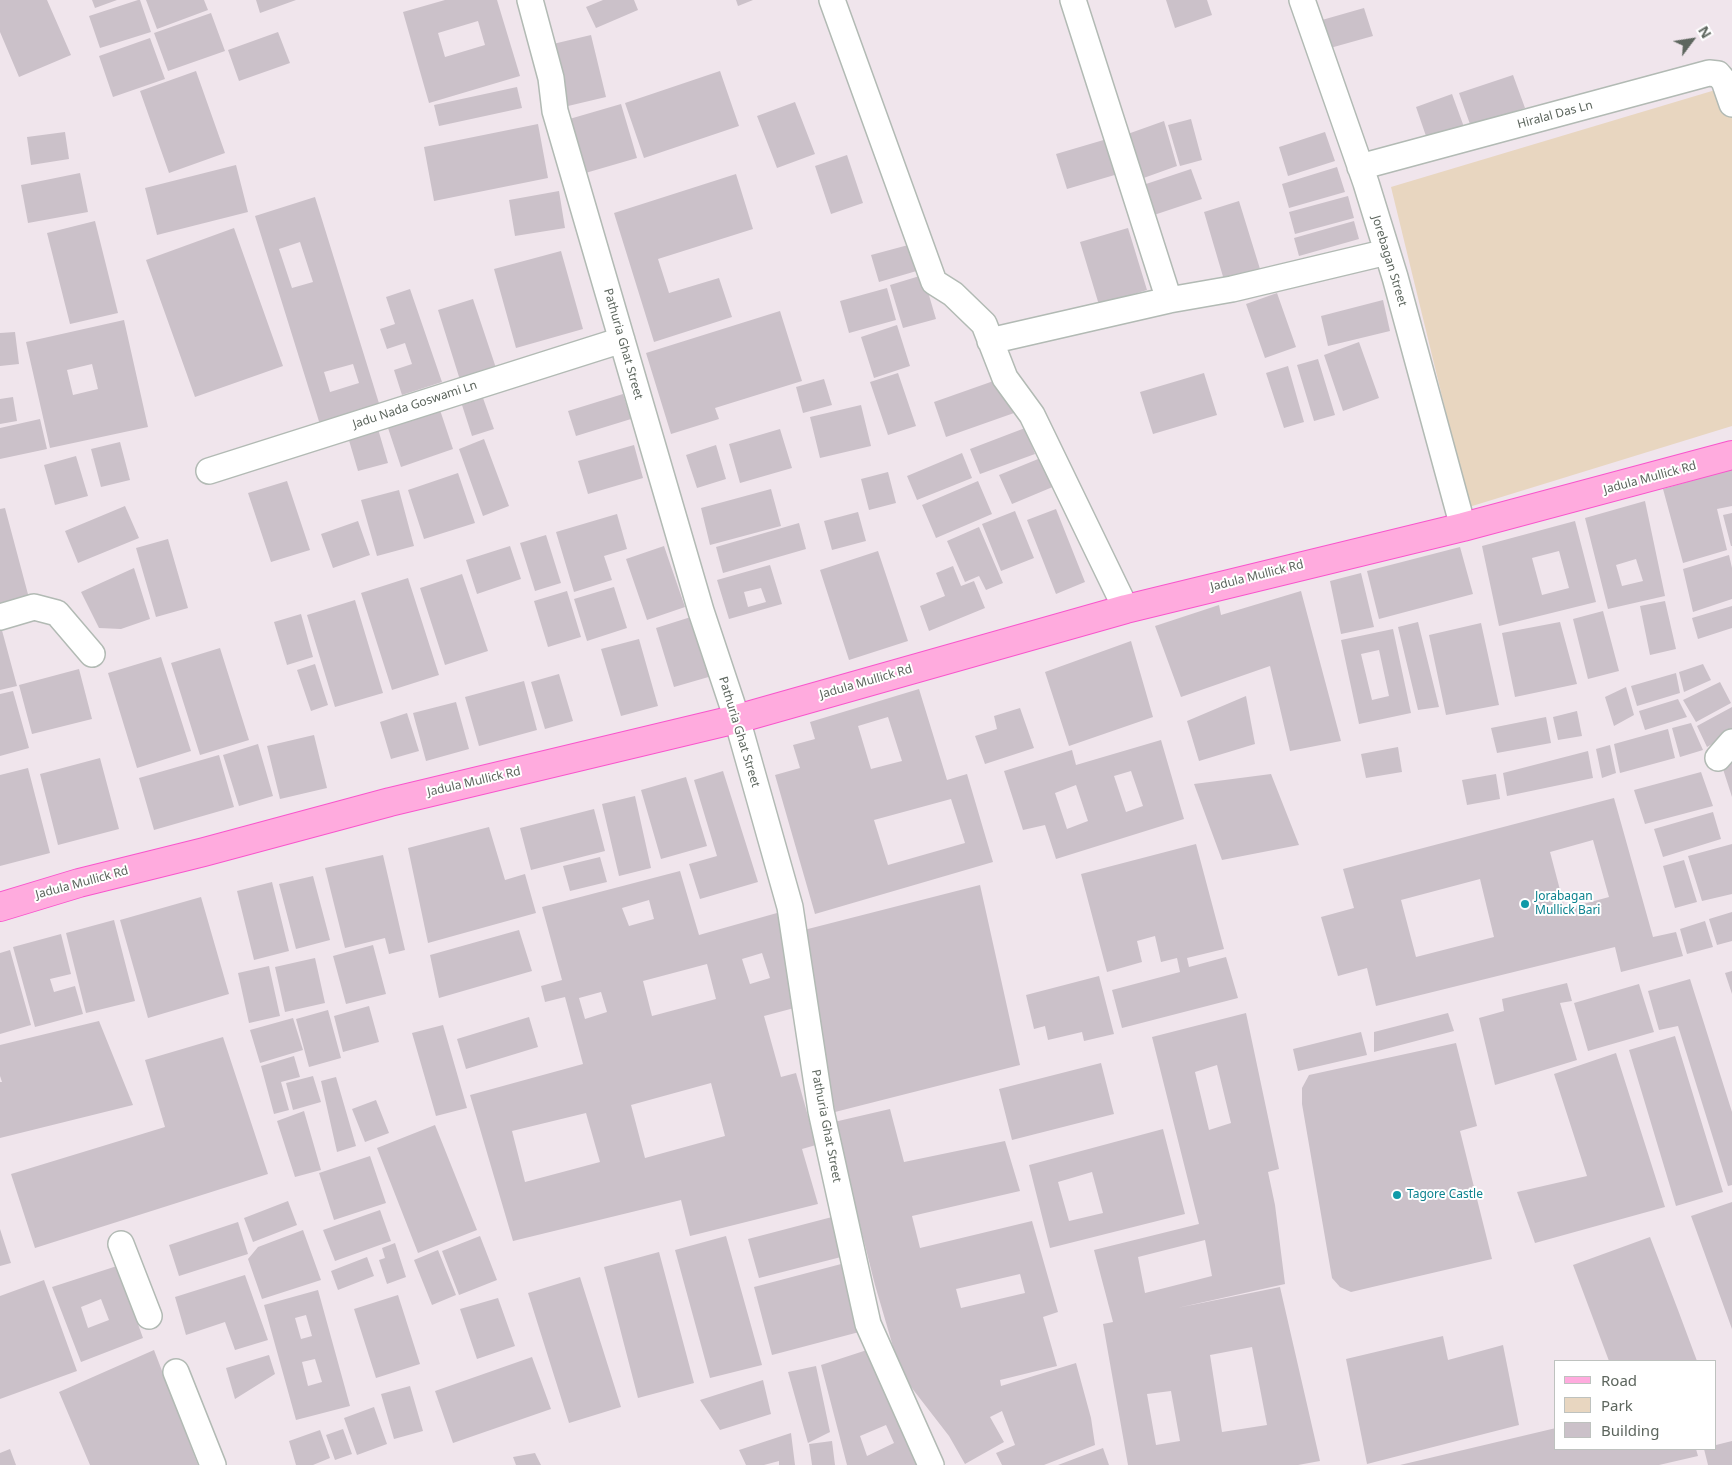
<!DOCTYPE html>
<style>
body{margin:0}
#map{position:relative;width:1732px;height:1465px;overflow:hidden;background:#f0e5ec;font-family:"Noto Sans",sans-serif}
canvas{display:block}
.legend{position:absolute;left:1554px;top:1360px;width:162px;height:90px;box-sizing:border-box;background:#fff;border:1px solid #bec2bf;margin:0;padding:6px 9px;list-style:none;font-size:15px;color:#5d665e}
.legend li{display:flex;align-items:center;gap:10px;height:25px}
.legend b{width:25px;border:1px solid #bec2bf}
.north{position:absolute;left:1667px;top:15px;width:50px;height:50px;-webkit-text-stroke:4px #fff;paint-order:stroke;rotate:59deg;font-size:14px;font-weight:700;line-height:20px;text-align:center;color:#5d665e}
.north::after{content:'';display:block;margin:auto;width:18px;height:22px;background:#5d665e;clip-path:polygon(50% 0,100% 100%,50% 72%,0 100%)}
</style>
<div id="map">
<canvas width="1732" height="1465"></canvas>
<ul class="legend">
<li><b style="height:6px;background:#ffabde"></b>Road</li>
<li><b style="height:14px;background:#e8d6c0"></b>Park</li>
<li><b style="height:14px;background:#cbc1c9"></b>Building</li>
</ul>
<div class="north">N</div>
</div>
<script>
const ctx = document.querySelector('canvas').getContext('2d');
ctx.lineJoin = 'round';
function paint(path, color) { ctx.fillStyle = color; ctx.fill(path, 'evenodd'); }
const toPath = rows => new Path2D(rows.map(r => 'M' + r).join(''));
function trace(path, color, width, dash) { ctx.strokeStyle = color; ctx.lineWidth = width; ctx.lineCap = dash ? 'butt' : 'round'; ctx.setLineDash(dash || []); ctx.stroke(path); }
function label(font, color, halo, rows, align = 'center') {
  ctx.font = font + ' "Noto Sans",sans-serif'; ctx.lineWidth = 4; ctx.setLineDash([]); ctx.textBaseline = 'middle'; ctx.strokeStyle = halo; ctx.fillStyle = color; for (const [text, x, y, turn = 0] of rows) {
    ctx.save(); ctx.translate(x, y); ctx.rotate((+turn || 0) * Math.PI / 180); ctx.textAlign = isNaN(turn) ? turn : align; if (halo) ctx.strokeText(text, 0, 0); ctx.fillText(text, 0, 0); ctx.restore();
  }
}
paint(toPath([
 [1732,85,1732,426,1469,507,1391,187]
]), '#e8d6c0');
paint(toPath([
 [0,0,47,0,71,55,19,77,0,32],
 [92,0,117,0,95,8],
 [138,0,140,0,151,32,100,48,89,16],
 [146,0,204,0,208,10,157,29],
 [256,0,296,0,260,13],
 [445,0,497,0,520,76,429,103,403,12],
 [478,21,485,45,445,57,438,33],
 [603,0,634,0,638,10,596,28,586,7],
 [736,0,753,0,738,6],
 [1166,0,1207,0,1212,15,1175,28],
 [1364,8,1373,36,1323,50,1315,22],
 [211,13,225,51,168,71,154,33],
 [278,32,290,63,239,81,228,50],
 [591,35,606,97,568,106,553,44],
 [150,38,165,79,113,97,99,56],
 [196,71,225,153,169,173,140,91],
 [720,71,739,126,644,158,625,103],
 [1513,75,1525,108,1471,127,1459,93],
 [517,87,522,108,439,126,434,105],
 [1452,94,1464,127,1427,139,1416,107],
 [795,102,815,154,777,168,757,116],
 [621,104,637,158,582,174,566,120],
 [1191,119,1202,160,1180,166,1168,125],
 [1164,121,1177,166,1138,180,1122,136],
 [538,124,548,178,434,201,424,147],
 [65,132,69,159,31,165,27,137],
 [1325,132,1335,161,1288,176,1279,147],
 [1107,139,1118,174,1067,189,1056,154],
 [847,155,863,203,831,214,815,166],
 [236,165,248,212,157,235,145,188],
 [1337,167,1345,192,1289,208,1282,184],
 [1191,169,1202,199,1154,215,1143,185],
 [80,173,88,212,28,223,21,185],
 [736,174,753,229,658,259,669,293,719,278,732,317,654,342,614,213],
 [559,191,565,228,515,236,509,200],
 [1348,196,1354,218,1295,234,1289,212],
 [315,197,382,413,322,431,255,216],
 [300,242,313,282,292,288,279,249],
 [353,364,359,383,330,392,324,372],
 [1239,201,1260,269,1224,280,1204,212],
 [95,221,118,313,70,324,47,233],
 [1354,221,1359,239,1299,256,1294,238],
 [234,228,283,366,195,397,146,260],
 [1128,228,1147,290,1099,305,1080,242],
 [912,244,920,270,879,282,871,255],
 [561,251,583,329,516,348,494,269],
 [923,275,936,319,903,328,890,285],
 [887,288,896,320,849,333,840,301],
 [410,289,442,382,402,395,394,370,412,364,405,343,387,349,380,329,395,324,386,297],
 [1277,293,1296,347,1265,358,1246,304],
 [473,299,496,368,460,380,438,310],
 [1383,300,1390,331,1328,346,1321,316],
 [780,311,802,381,715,408,719,419,671,434,646,353],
 [124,320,148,427,50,448,26,342],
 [92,364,98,389,73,395,67,370],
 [897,325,910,366,874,378,861,337],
 [15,332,19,364,0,366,0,333],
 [1359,342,1379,398,1343,411,1324,355],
 [1318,359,1335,415,1314,421,1297,365],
 [1288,366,1304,422,1284,428,1266,373],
 [898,373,916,426,888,435,870,382],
 [1204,373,1217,415,1153,434,1140,392],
 [1002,378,1014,413,946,437,934,402],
 [824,379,832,405,803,413,796,387],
 [623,394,631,419,576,436,568,411],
 [13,397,17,421,0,424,0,399],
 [483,398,494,429,472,436,462,405],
 [438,404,453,449,401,467,386,422],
 [861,405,871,446,820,458,810,417],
 [40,419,47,449,0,459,0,428],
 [1025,428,1035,454,980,474,970,449],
 [378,429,388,463,358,471,348,437],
 [780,429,792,468,740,483,729,444],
 [484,439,509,506,483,516,459,449],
 [120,442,130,480,101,487,91,449],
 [634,445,643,478,588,494,578,461],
 [716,445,726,479,697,488,686,455],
 [962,453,972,478,917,500,907,476],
 [76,456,88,496,55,505,44,465],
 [1043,457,1055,486,1012,504,999,475],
 [1732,469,1732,506,1717,509,1727,550,1683,563,1663,489],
 [888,472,896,503,869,510,861,479],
 [458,473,475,523,424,539,408,490],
 [287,481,310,550,271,562,248,493],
 [978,481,992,514,936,538,922,505],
 [771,489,781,526,710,545,701,508],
 [399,490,414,546,377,556,361,500],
 [1645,501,1665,596,1608,609,1585,518],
 [1636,559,1643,581,1622,586,1616,565],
 [125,506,139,538,78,563,65,531],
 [5,508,29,598,0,605,0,509],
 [1056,509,1085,582,1056,594,1027,520],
 [1015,511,1034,558,1001,571,982,524],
 [858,512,866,541,832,550,824,521],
 [1732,513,1732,546,1731,546,1723,515],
 [617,514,627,549,604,556,612,580,574,592,556,532],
 [358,521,370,555,333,568,321,534],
 [1575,521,1596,602,1499,626,1482,546],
 [1559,551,1569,588,1542,595,1532,558],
 [799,523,806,549,723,573,716,547],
 [979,527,1003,583,986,590,979,576,965,582,947,541],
 [546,535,561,583,535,591,520,543],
 [168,539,188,608,156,617,136,548],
 [510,546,521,579,477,594,466,560],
 [664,546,685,607,647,620,626,559],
 [1460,547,1473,594,1379,619,1367,571],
 [878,551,908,641,849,660,820,570],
 [1729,555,1732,568,1732,599,1693,612,1683,569],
 [770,565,782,604,729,619,717,580],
 [761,588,766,602,748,607,744,592],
 [953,566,961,586,974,581,985,608,929,631,920,606,945,596,936,573],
 [134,568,150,619,121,629,99,628,81,592],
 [1361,573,1374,627,1341,634,1330,581],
 [462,574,488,651,445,665,420,588],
 [408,578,439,675,392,690,361,593],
 [614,587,627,628,587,641,574,599],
 [567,591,581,637,548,647,534,601],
 [1301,591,1341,741,1290,751,1270,666,1181,697,1155,626,1219,605,1221,615],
 [355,600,383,693,335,707,307,615],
 [1665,601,1676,649,1650,655,1640,606],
 [1732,606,1732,628,1698,639,1692,618],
 [1603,611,1619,671,1588,679,1573,619],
 [301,614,313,657,287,665,274,622],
 [694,616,712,676,674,687,656,628],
 [1418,622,1439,707,1418,710,1398,627],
 [1560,622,1577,684,1515,697,1502,633],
 [0,623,17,686,0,690],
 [1481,623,1499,705,1446,715,1429,635],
 [1393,629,1411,713,1359,724,1341,640],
 [1379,650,1389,696,1372,700,1361,654],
 [639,639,658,706,621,716,601,649],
 [1131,641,1153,717,1069,746,1045,672],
 [220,648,249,740,200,755,171,663],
 [161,657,191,751,137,768,108,673],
 [315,664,328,705,311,711,297,670],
 [1703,664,1711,680,1684,692,1679,672],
 [79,669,92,719,32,734,19,685],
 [1676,673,1680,693,1637,706,1631,686],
 [559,674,573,721,545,729,531,682],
 [524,681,537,730,479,746,465,697],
 [1720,682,1731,703,1696,722,1683,700],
 [1626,687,1634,715,1614,726,1605,697],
 [919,689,947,780,967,774,993,862,815,914,775,775,800,768,793,745,815,739,810,722],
 [888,717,902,761,871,769,858,726],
 [951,799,965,843,888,865,874,820],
 [13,691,29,748,0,756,0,694],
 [1246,696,1255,744,1199,761,1187,721],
 [1678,699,1687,717,1645,730,1639,711],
 [456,702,469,749,426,761,413,713],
 [1732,707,1732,733,1707,747,1697,726],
 [1020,708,1034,748,985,764,975,736,997,729,994,716],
 [1577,711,1582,736,1558,740,1553,717],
 [407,713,419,751,391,759,380,722],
 [1546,717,1551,743,1497,753,1491,728],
 [1691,723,1703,750,1680,757,1672,728],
 [1668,729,1675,758,1620,773,1614,744],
 [314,735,327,788,280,799,267,746],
 [1161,740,1184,819,1056,859,1045,825,1023,830,1004,771,1072,750,1076,765],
 [1131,771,1143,806,1126,812,1114,776],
 [1076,785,1088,821,1067,829,1055,793],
 [258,744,273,796,239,806,223,755],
 [1610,745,1616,773,1602,778,1596,749],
 [1398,747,1402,772,1366,778,1361,754],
 [1588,751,1593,778,1507,796,1503,773],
 [219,755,234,807,154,830,139,778],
 [100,758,119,829,58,845,40,774],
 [1732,763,1732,797,1722,766],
 [28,768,50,853,0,866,0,775],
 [723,771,758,882,700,899,689,864,717,856,694,780],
 [1701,772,1713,806,1645,824,1634,790],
 [1271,774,1299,845,1222,860,1194,784],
 [1496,774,1500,799,1467,805,1462,780],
 [686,777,707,846,661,859,641,790],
 [635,796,651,868,619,876,602,804],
 [1614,798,1653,937,1676,932,1683,956,1621,972,1615,947,1376,1006,1367,968,1338,976,1321,917,1354,908,1343,869],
 [1593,840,1609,897,1565,909,1550,852],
 [1480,879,1494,937,1416,957,1401,900],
 [594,809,605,851,531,870,520,828],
 [1713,812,1721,839,1663,857,1654,829],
 [489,827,505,880,525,874,536,913,428,943,408,848],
 [1196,844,1224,949,1187,958,1189,967,1226,957,1238,998,1122,1028,1112,990,1180,972,1177,958,1161,962,1155,936,1137,941,1142,962,1107,972,1081,874],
 [1732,844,1732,894,1702,901,1688,856],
 [383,855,405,950,389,954,385,938,345,948,325,868],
 [600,857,607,882,570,891,563,866],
 [1684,860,1697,902,1675,908,1663,866],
 [680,871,699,935,777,913,798,1007,764,1016,781,1077,796,1073,816,1145,802,1149,818,1204,690,1236,681,1200,513,1241,470,1095,583,1064,565,997,545,1002,541,986,562,980,542,907],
 [649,900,654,919,629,926,622,908],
 [762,953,770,978,750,984,742,959],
 [707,964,716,999,652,1016,643,981],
 [601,992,607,1012,585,1019,579,998],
 [711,1083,725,1136,645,1158,631,1105],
 [586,1113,600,1162,525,1182,512,1131],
 [313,876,330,940,296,949,279,884],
 [272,882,289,951,254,960,237,891],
 [980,885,1020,1065,835,1112,800,931],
 [201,897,229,994,148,1018,120,920],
 [1732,912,1732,941,1717,945,1709,919],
 [114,920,135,1001,86,1013,66,933],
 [1705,921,1713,947,1687,954,1680,929],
 [519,930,532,971,439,998,430,955],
 [61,934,71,974,50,979,54,992,75,986,83,1014,35,1027,13,947],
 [373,945,386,994,346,1004,333,956],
 [10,950,31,1025,0,1034,0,953],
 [315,958,325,1003,285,1012,275,967],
 [269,966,280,1016,249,1023,238,973],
 [1732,971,1732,994,1725,973],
 [1099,976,1114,1034,1084,1041,1082,1032,1048,1040,1045,1026,1034,1029,1026,995],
 [1690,979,1732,1112,1732,1185,1728,1186,1678,1026,1659,1030,1648,991],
 [1567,983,1572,1001,1560,1003,1577,1060,1495,1085,1479,1018,1504,1011,1502,999],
 [1639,984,1654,1032,1588,1051,1574,1003],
 [369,1006,379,1042,343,1052,334,1016],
 [328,1010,341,1058,309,1067,296,1019],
 [1246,1013,1279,1169,1268,1172,1275,1205,1285,1284,1177,1308,1280,1287,1320,1461,1298,1465,1128,1465,1103,1324,1113,1322,1094,1250,1199,1224,1152,1037],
 [1217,1065,1231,1123,1209,1130,1195,1072],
 [1205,1240,1212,1276,1145,1293,1138,1257],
 [1252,1347,1267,1425,1222,1432,1210,1355],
 [1171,1391,1180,1441,1156,1445,1147,1394],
 [1448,1013,1454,1031,1374,1052,1374,1032],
 [529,1017,538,1047,466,1069,457,1039],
 [293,1018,303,1050,260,1063,250,1030],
 [99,1021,133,1105,0,1138,0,1082,2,1082,0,1076,0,1045],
 [443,1025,467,1108,436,1116,412,1033],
 [1361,1032,1367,1055,1298,1071,1293,1049],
 [1675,1036,1723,1192,1676,1206,1629,1050],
 [223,1037,268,1174,35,1248,11,1174,165,1127,145,1060],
 [1456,1043,1477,1126,1460,1131,1492,1259,1351,1292,1340,1287,1332,1278,1302,1104,1302,1088,1309,1075],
 [1616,1053,1665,1207,1535,1243,1517,1192,1587,1176,1554,1074],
 [294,1056,300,1077,281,1082,289,1110,274,1114,261,1066],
 [1101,1063,1114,1114,1012,1140,999,1089],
 [313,1076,321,1102,293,1110,286,1083],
 [336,1077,356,1146,337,1152,321,1081],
 [376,1100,389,1133,365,1142,352,1109],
 [890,1109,904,1162,1005,1141,1020,1191,912,1216,920,1248,1032,1221,1058,1312,1043,1317,1057,1366,1000,1380,1001,1386,1076,1363,1091,1418,1095,1445,1044,1465,1002,1465,996,1453,1015,1445,1002,1411,990,1417,1004,1442,965,1464,949,1436,901,1374,875,1285,834,1122],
 [1020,1274,1025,1293,961,1308,956,1289],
 [304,1111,321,1170,295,1177,277,1121],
 [435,1125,477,1230,418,1253,377,1148],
 [1163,1129,1185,1214,1050,1248,1029,1165],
 [1092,1172,1103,1213,1069,1221,1058,1182],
 [370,1156,386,1203,334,1220,319,1173],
 [288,1201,297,1225,253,1242,244,1218],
 [1732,1202,1732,1329,1691,1216],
 [380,1210,391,1241,335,1261,323,1230],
 [832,1217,845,1256,759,1278,748,1239],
 [238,1222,248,1254,179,1276,169,1245],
 [0,1229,11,1263,0,1266],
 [303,1230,321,1280,262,1299,248,1259,258,1247],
 [480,1236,497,1280,459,1295,442,1251],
 [726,1236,762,1365,710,1378,675,1250],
 [1650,1237,1678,1310,1697,1361,1609,1361,1573,1265],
 [395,1243,406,1277,387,1284,379,1260,385,1258,382,1248],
 [438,1250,456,1295,432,1305,414,1260],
 [659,1252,694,1383,638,1398,604,1267],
 [367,1257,374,1276,338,1290,331,1271],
 [845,1263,863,1331,772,1355,754,1287],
 [117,1266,143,1338,81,1362,52,1287],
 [101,1299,109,1320,88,1328,81,1307],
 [245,1275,268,1340,235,1350,225,1322,186,1335,175,1297],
 [580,1277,621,1407,569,1423,528,1293],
 [44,1280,77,1371,0,1399,0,1296],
 [318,1290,350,1406,296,1420,264,1305],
 [306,1315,312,1336,301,1339,295,1318],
 [315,1359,322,1382,308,1386,302,1362],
 [398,1295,420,1364,376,1378,354,1309],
 [498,1298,515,1346,477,1359,460,1309],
 [1443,1336,1448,1360,1503,1345,1519,1425,1367,1464,1346,1359],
 [870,1349,922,1465,847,1465,821,1365],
 [886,1425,894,1443,867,1456,860,1436],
 [154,1350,198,1465,90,1465,59,1392],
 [269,1355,275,1374,235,1399,226,1368],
 [532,1357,551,1409,453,1443,435,1391],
 [816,1366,830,1432,808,1443,788,1372],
 [763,1380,771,1414,720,1430,700,1400],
 [410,1386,423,1431,394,1439,381,1394],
 [374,1407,387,1444,357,1455,344,1418],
 [1556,1428,1556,1449,1696,1449,1698,1456,1659,1465,1400,1465],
 [343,1429,352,1454,335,1460,326,1435],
 [320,1430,330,1458,313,1465,296,1465,289,1441],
 [791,1433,795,1465,779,1465,779,1461,764,1465,746,1465,739,1450],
 [832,1441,835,1465,812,1465,809,1444],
 [1732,1441,1732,1465,1708,1465,1704,1449,1716,1449,1716,1445],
 [1103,1448,1109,1465,1058,1465],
 [10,1449,16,1465,0,1465,0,1453],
 [535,1453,541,1465,516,1465,513,1457]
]), '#cbc1c9');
const minor = toPath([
 [530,0,551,78,555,111,701,611,737,719,790,907,821,1111,868,1324,931,1465],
 [832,0,934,282,953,294,984,324,1005,378,1032,415,1126,609],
 [1073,0,1169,300],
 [1302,0,1366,183,1395,277,1463,527],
 [1360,167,1709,73,1718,74,1724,81,1732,104],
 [990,341,1169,300,1232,289,1387,252],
 [209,471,622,340],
 [0,617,34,607,57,613,92,654],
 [1718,758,1732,742],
 [121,1244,149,1316],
 [176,1372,213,1465]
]);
const major = toPath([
 [0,907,79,883,204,852,390,802,737,719,1126,609,1463,527,1732,455]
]);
trace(minor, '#b2bab4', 28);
trace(major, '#f855cc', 30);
trace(minor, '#fff', 25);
trace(major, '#ffabde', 28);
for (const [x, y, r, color] of [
 [1525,904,5,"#0f9aa8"],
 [1397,1195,5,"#0f9aa8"]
]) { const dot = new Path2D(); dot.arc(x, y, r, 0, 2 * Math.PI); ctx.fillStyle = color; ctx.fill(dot); trace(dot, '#fff', 2); }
label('12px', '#5d665e', '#fff', [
 ["Hiralal Das Ln",1555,115,-15],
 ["Jorebagan Street",1389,261,73],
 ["Pathuria Ghat Street",623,344,74],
 ["Jadu Nada Goswami Ln",415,405,-18],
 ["Jadula Mullick Rd",1650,478,-15],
 ["Jadula Mullick Rd",1257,576,-14],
 ["Jadula Mullick Rd",866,682,-16],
 ["Pathuria Ghat Street",739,732,73],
 ["Jadula Mullick Rd",474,782,-13],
 ["Jadula Mullick Rd",82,883,-15],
 ["Pathuria Ghat Street",826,1126,79]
]);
label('12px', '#0d838f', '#fff', [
 ["Jorabagan",1535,897],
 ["Mullick Bari",1535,911],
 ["Tagore Castle",1407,1195]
], 'left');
</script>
